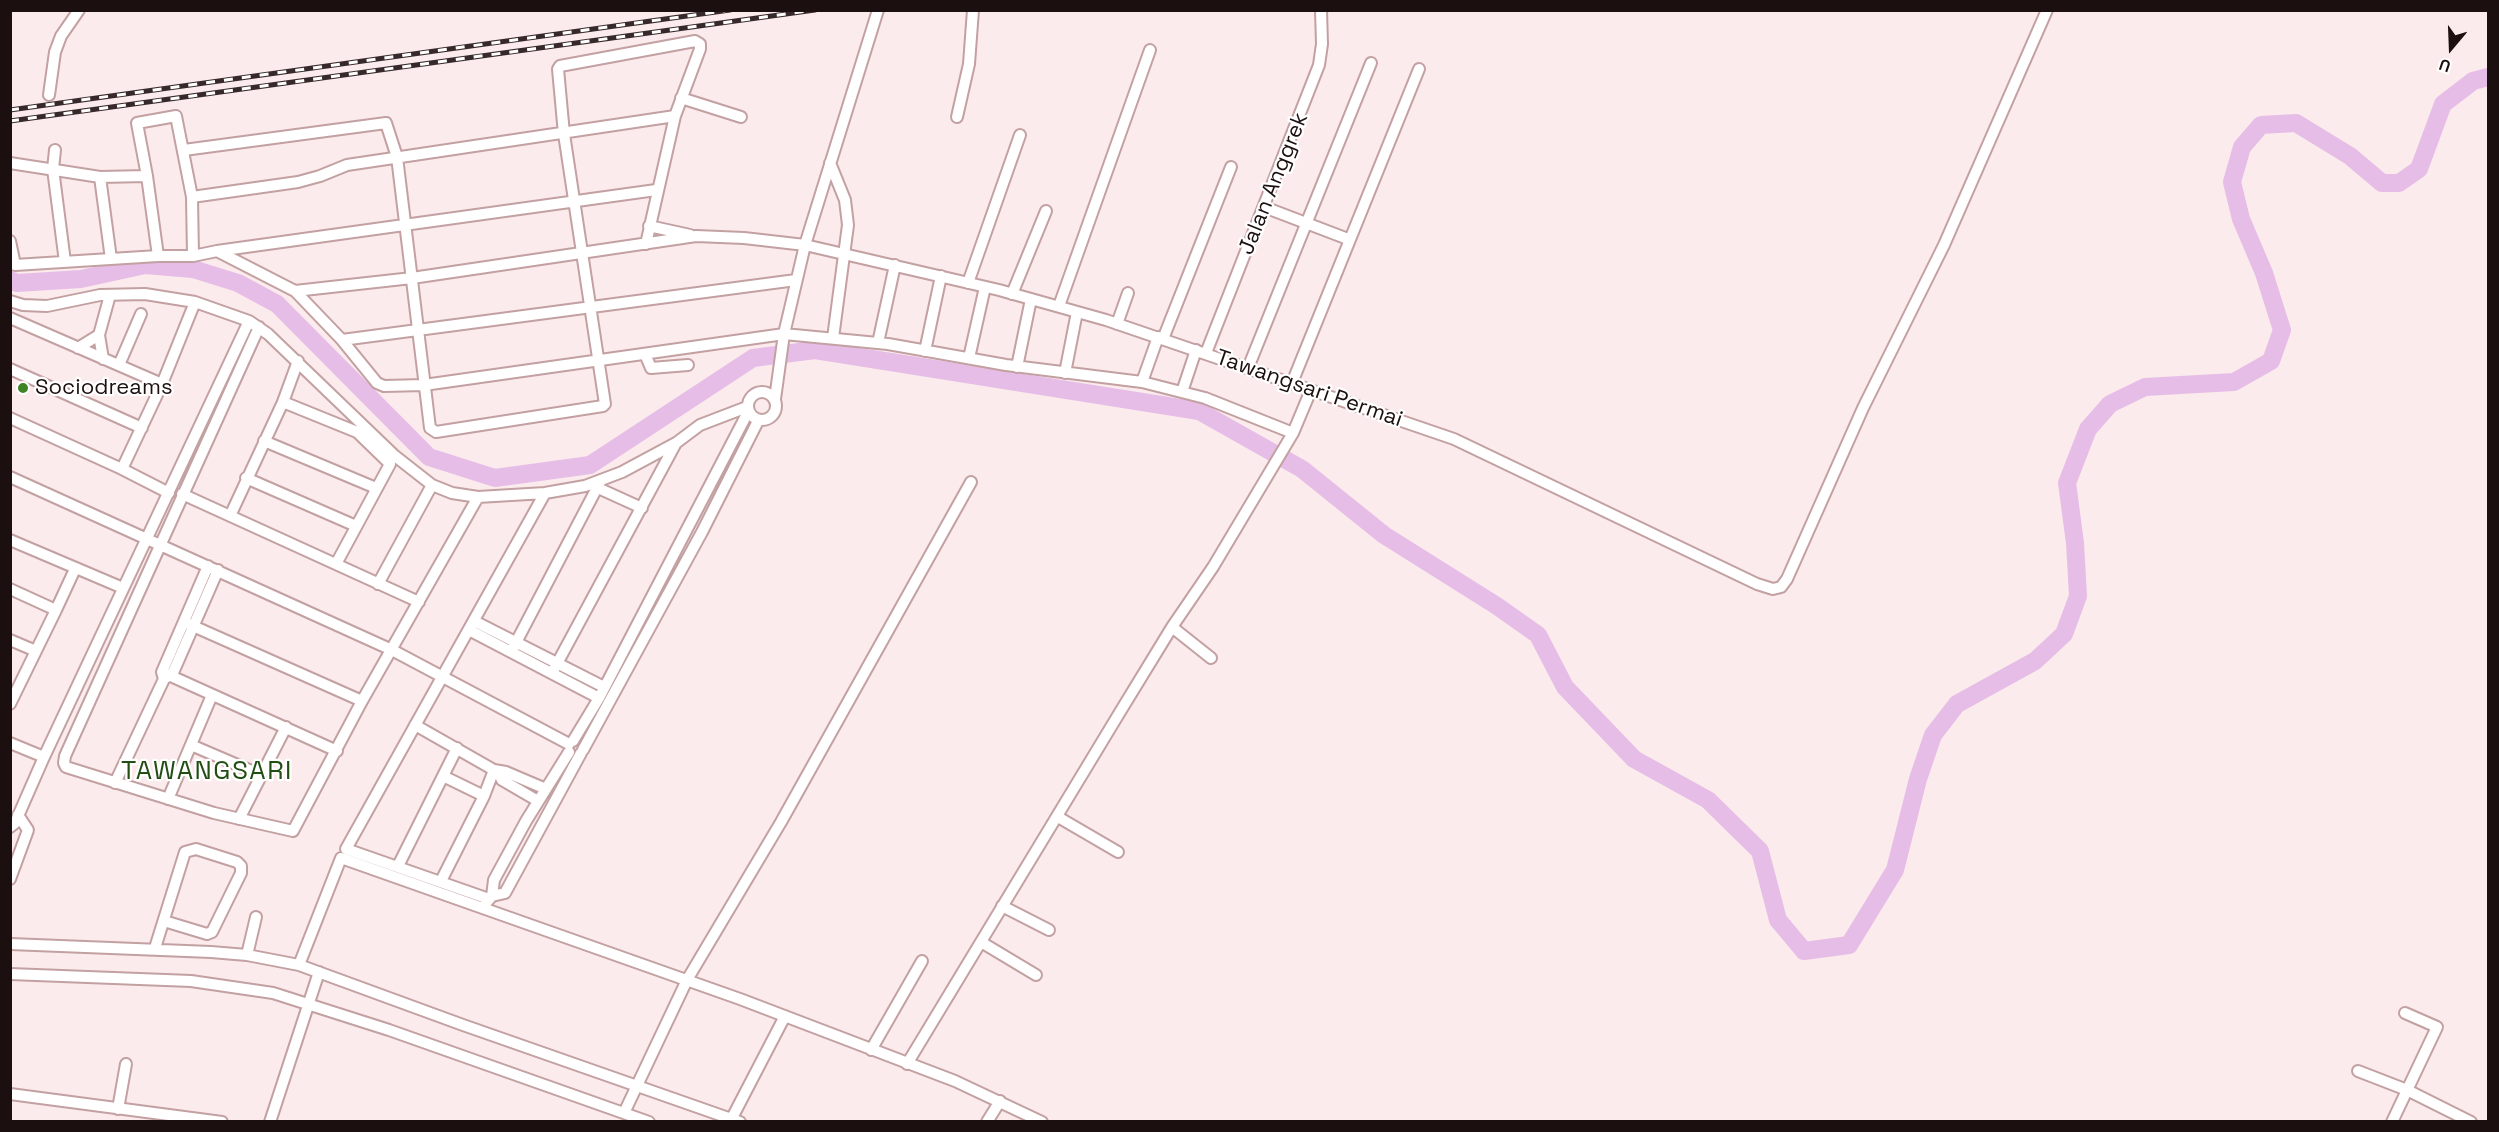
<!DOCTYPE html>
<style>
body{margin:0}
#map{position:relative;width:2499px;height:1132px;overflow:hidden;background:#fbebec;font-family:"Space Grotesk",sans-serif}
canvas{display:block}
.frame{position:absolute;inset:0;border:12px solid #1c0f10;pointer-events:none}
.north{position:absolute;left:2421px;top:18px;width:60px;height:60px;-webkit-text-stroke:4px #fff;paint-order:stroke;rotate:199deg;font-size:16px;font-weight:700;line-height:24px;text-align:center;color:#1c0f10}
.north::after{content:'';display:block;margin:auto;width:21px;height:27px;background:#1c0f10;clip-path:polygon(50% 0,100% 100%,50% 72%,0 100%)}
</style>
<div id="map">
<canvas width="2499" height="1132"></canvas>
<div class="frame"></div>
<div class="north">U</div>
</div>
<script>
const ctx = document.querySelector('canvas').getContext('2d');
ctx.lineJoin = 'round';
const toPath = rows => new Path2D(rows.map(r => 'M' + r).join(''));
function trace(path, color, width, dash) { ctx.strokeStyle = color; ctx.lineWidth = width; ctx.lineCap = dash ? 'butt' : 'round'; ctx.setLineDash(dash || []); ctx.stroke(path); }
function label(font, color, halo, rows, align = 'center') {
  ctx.font = font + ' "Space Grotesk",sans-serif'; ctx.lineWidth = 4.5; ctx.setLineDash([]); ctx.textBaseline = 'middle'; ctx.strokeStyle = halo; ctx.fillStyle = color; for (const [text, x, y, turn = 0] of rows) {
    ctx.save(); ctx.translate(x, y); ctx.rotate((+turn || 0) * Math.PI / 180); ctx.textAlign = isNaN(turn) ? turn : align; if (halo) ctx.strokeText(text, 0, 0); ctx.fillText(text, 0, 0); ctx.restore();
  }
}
trace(toPath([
 [10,280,17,283,81,279,145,265,193,269,238,283,277,304,429,457,495,478,590,465,753,358,815,350,1199,411,1302,469,1384,535,1497,606,1538,635,1565,687,1634,759,1708,800,1760,851,1778,920,1804,951,1849,945,1895,870,1918,779,1933,735,1957,704,2035,661,2064,634,2078,596,2075,543,2067,483,2088,429,2110,404,2145,387,2234,382,2271,361,2282,330,2264,273,2241,219,2232,182,2242,147,2261,125,2296,123,2350,156,2382,183,2399,183,2419,169,2443,104,2473,81,2488,77]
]), '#e6bde7', 18);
const street = toPath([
 [49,95,55,52,61,36,79,10],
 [681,98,741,117],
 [957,117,969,64,973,10],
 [55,150,53,169,65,262],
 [184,150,386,123,397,157,430,428,436,432,603,406,605,404,564,134,558,69,560,66,695,41,700,44,700,49,675,116,646,244],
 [10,163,100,177,147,176,158,256],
 [830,163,845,200,848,225,833,338],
 [147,176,137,123,176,116,192,197,193,256],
 [100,177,111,259],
 [192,197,298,182,320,176,347,165,675,116],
 [1264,207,1348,239],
 [649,226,690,235],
 [10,241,15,265,158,256,193,256,217,251,295,291,412,278,696,236,744,238,805,245,999,290,1106,320,1454,439,1757,584,1773,589,1781,587,1787,579,1863,408,1944,245,2047,10],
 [217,251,656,190],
 [968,283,1020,135],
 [295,291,342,340,377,383,384,386,424,385,784,334,888,344,1006,365,1142,382,1205,398,1293,433,1311,390],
 [1012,294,1046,211],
 [10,301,23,305,47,306,100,295,145,294,195,302,249,321,268,334,395,456,432,485,452,493,478,497,545,493,585,486,622,472,676,443],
 [1059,306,1150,50],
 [10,318,162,384],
 [1117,324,1128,293],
 [259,327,65,756,64,763,66,767,214,813,293,831,362,701,478,497],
 [1163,339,1231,167],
 [342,340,796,280],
 [878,343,895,265],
 [78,348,99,335],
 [925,351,941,276],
 [1206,353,1319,65,1322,44,1321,10],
 [645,354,651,368,688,365],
 [969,358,985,287],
 [103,359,99,335,110,295],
 [119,365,141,314],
 [1017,367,1031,299],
 [1248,368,1371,63],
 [10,369,142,428],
 [1065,373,1077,312],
 [1142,382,1158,337],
 [1292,383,1419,69],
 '748 406a14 14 0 1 1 28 0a14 14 0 1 1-28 0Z',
 [1182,392,1196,350],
 [775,399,784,334,805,245,878,10],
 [283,402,357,432,390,464,336,564],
 [10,418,122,469,162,384,195,302],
 [264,441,376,488],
 [122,469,169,493],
 [10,477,392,650,569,744],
 [246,478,356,526],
 [598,488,642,508],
 [182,494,419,602],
 [230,516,283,402,298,361],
 [10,540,123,588],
 [378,584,432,485],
 [10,589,56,610,75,569],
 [474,621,604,687],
 [184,622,362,701],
 [1172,627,1211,658],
 [469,630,599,698],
 [10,640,36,651],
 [511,652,600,482],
 [162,672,337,751],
 [552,673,676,443,700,425,747,407],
 [167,677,172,675,218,570],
 [10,704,56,610],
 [415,725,494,770,506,772,546,789],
 [573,741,599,698,748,412],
 [10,743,44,757,249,321],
 [191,745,261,775],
 [583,750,702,532,758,421],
 [498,772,502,780,538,801],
 [443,776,484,796],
 [115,783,164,679,162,672,208,566],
 [168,799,212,695],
 [1058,817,1118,852],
 [239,819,286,727],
 [10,827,15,823,44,757],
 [398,866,457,748],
 [10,879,28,830,18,815],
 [441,881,484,796,494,770],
 [492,896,505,893,581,753],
 [489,899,346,849,545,493],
 [486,903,492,896,494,880,526,821,569,752],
 [1002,906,1049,930],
 [981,942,1036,975],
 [10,944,211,952,247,955,299,965,463,1025,740,1122],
 [155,948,185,852,196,849,237,862,241,866,241,873,212,932,207,934,164,921],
 [247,955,256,917],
 [299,965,341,858,740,999,955,1081,1042,1122],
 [10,974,191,981,273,993,389,1030,649,1122],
 [871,1050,922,961],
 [907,1064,1120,712,1172,627,1213,567,1293,433],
 [2358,1071,2407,1090,2471,1122],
 [10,1094,222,1122],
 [118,1109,126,1064],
 [624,1113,687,980,781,822,971,482],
 [732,1118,785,1016],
 [270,1122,319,972],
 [987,1122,1000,1101],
 [2392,1122,2437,1027,2405,1013]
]);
trace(street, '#c3a0a1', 14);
trace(street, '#fff', 10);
const rail = toPath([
 [10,110,730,10],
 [10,121,815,10]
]);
trace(rail, '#37292a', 5);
trace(rail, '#fff', 3, [9]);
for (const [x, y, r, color] of [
 [23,388,6,"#3f8327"]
]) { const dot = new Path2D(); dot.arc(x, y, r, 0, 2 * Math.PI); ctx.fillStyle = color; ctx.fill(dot); trace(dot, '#fff', 2); }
label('22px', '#1c0f10', '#fff', [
 ["Jalan Anggrek",1274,184,-68],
 ["Tawangsari Permai",1309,389,19]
]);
label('22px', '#1c0f10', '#fff', [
 ["Sociodreams",35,388]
], 'left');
ctx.letterSpacing = '1.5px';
label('26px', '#224e14', '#fff', [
 ["TAWANGSARI",207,772]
]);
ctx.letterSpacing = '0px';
</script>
